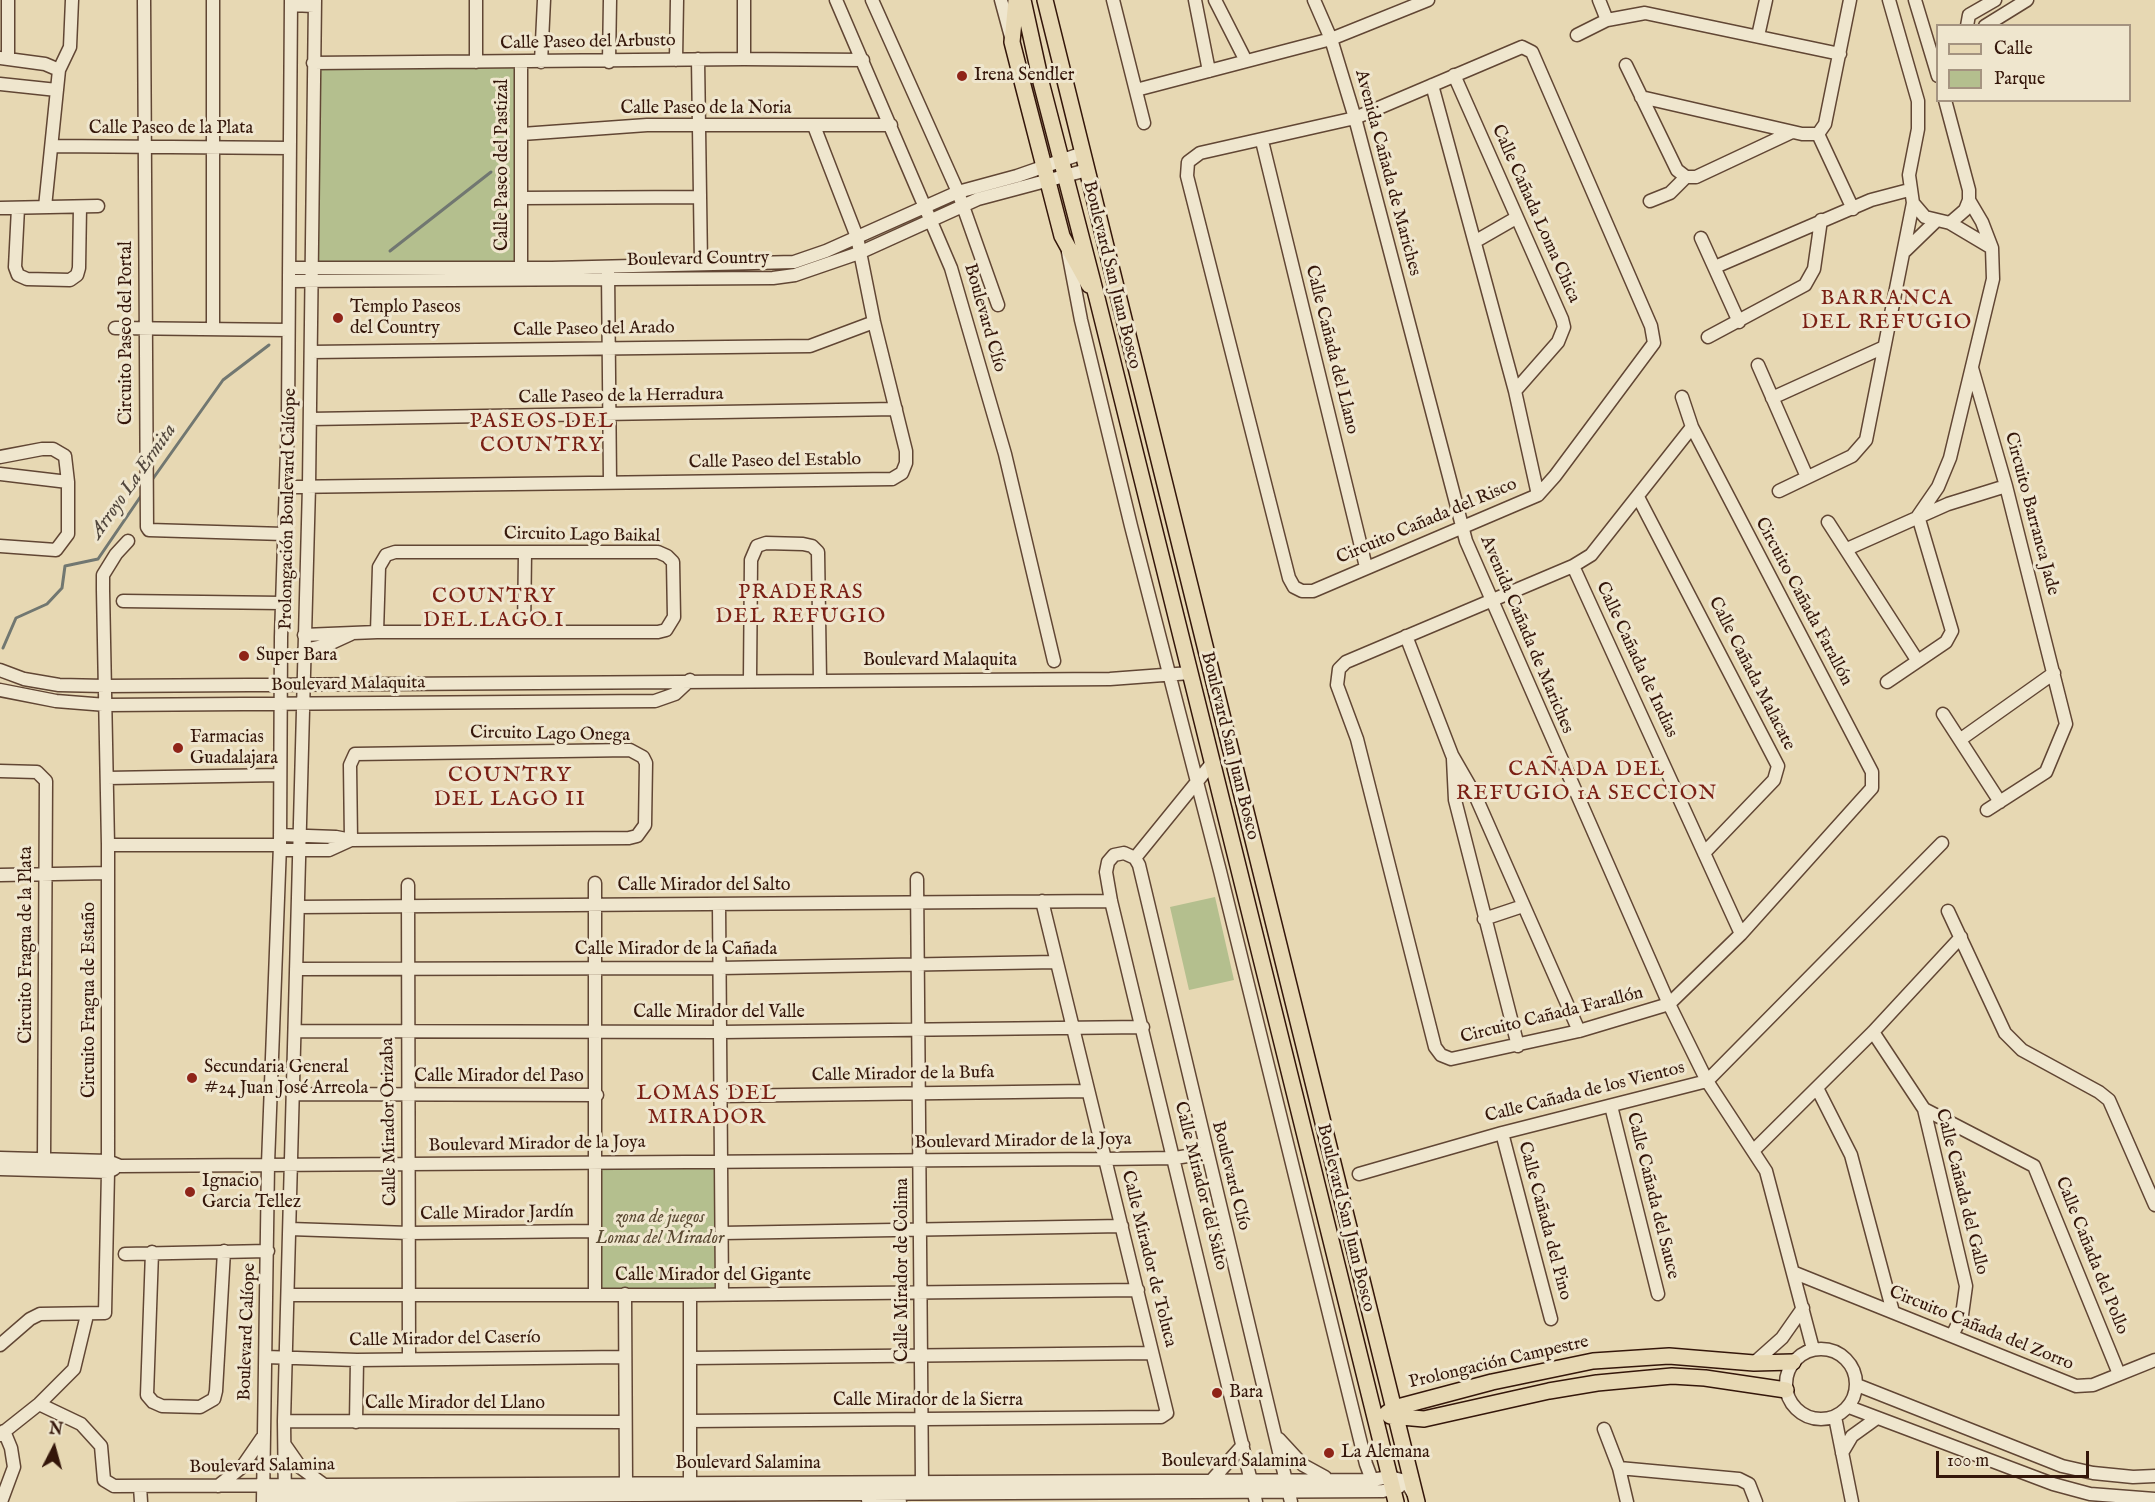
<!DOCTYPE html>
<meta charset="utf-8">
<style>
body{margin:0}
#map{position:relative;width:2155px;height:1502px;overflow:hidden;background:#e7d8b3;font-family:"IM FELL English",serif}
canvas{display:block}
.legend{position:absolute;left:1936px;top:24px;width:195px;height:78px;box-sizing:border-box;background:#efe6ce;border:2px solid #a49380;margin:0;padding:8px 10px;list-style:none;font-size:18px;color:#34160a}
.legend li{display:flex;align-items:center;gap:12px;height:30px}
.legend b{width:30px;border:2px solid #a49380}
.north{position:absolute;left:24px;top:1418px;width:60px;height:60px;-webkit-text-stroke:4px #efe6ce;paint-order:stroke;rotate:6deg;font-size:16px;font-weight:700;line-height:24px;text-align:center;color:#34160a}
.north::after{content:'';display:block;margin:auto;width:21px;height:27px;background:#34160a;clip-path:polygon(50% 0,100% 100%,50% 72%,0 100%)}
.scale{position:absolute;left:1936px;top:1451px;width:153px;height:27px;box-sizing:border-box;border:3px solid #34160a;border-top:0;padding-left:8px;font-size:18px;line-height:21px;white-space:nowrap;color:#34160a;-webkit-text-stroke:4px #efe6ce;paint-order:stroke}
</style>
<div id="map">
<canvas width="2155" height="1502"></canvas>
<ul class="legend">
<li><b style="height:8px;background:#e7d8b3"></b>Calle</li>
<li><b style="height:16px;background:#b4bf8e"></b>Parque</li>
</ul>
<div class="north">N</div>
<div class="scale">100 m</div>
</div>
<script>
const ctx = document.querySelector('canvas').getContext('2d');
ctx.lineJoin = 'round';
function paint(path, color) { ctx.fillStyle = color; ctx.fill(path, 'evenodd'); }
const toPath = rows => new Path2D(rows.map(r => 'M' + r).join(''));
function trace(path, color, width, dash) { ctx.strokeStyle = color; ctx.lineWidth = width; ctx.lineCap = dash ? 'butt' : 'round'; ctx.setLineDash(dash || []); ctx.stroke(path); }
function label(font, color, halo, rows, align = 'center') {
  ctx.font = font + ' "IM FELL English",serif'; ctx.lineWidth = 6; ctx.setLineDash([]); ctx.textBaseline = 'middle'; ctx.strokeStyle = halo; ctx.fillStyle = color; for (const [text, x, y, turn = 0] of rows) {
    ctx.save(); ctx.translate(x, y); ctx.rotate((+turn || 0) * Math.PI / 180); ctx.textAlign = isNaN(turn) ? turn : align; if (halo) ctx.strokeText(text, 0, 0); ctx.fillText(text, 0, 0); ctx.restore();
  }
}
paint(toPath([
 [516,68,516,265,316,264,318,70],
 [1215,897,1234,980,1189,990,1170,907],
 [722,1159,724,1295,598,1296,597,1162]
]), '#b4bf8e');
trace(toPath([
 [390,251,491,172],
 [152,480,223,380,269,345],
 [3,648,16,618,47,604,62,588,65,566,98,559,143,493]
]), '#717771', 3);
const minor = toPath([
 [8,0,8,59],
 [144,0,147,527,149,530,284,534],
 [213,0,213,329],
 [744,0,744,59],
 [836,0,951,268,1005,454,1054,661],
 [872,0,958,192,998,305],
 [1001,0,1011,37],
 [1113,0,1144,123],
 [1195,0,1209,71],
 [1215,0,1246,61],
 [1314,0,1331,39,1355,118,1466,541,1669,1004,1707,1081,1766,1171,1813,1349],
 [1599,0,1607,20],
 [1889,0,1918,101,1918,129,1909,175,1913,203,1925,217,1950,223,1965,210,1969,200,1969,190,1945,100],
 [1915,0,1938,76],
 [291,5,314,6],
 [1967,26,1969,15,1995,0],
 [1985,26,2027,0],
 [1577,35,1607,20,1645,13,1840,54],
 [1758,36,1766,0],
 [1522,47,1532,52,1651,326,1654,343,1555,476,1538,495,1313,591,1302,591,1294,587,1289,578,1187,176,1188,162,1200,153,1355,118,1522,47],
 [0,58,45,64,59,70],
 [698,59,701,264],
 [676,60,677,0],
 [476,62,476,0],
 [541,62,544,0],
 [609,62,610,0],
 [313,63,744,59,863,60],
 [1626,65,1677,170,1686,177,1696,177,1792,132],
 [1454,75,1562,319,1564,327,1558,342,1515,391],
 [0,84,57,90],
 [1432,85,1515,391,1538,495],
 [1136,90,1331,39,1428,0],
 [1641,97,1802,134,1818,134],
 [522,134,647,125,891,125],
 [1818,134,1825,124,1850,0],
 [1818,134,1853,209],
 [1262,141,1366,567],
 [52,146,290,148],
 [522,198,700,197],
 [1650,201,1670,193,1686,177],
 [45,207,59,70,70,47,72,0],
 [0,208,98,206],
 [18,208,15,267,18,275,27,279,70,280,77,275,79,268,80,207],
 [1950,223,1992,248],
 [1701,238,1739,322],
 [1476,241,1516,218],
 [1905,251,1936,221],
 [1068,252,1081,320,1131,526,1220,871,1366,1464,1372,1480],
 [1715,267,1871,200,1909,190],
 [289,268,552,268,794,262,826,251,958,192,1017,176,1083,153],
 [521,268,521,62],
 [608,271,610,482],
 [289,281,773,278,795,275,859,253,978,199,1087,170],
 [115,328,288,330],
 [1708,337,1805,285,1814,269,1821,220],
 [311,352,810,346,874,322],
 [1758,365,1807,477],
 [1972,368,2006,486,2066,724,2046,772,1987,810],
 [1682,397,1692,427,1872,772,1872,788,1741,934,1669,1004,1579,1031,1451,1059,1441,1055,1435,1047,1357,739,1337,685,1339,669,1346,662,1573,566,1591,555,1692,427],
 [1772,398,1882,348],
 [310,419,896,409],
 [0,457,42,449,53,449,65,456,68,482,68,534,56,550,0,546],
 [0,474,68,482],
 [286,487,892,479,902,473,906,463,906,451,874,322,857,237,814,126],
 [1779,491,1852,456,1866,440,1913,203],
 [1638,497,1778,766,1774,780,1704,853],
 [1828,522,1917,660],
 [1847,549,1948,504,2006,486],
 [1573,566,1741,934],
 [123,601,282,603],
 [524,632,525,553],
 [304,635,377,632,658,632,666,630,674,617,673,562,667,556,658,552,395,552,386,555,379,567,377,632],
 [1406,636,1452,755,1475,795,1579,1031],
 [304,650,327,645,351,634],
 [0,670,24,679,59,685,105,686,1110,679,1190,673],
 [750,679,751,560,757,546,766,543,803,544,812,546,818,552,820,680],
 [1887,682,1946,642,1952,631,1918,516,1938,487,1950,458,1993,279,1992,248,1982,222,1969,200],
 [0,690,56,701,106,705,655,701,675,694,690,680],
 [1943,714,2000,802],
 [1961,739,2054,673],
 [1453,759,1455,800,1518,1046],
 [0,771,37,772,46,781,44,1159],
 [107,778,280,775],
 [280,835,336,837,351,840,629,838,637,836,645,825,646,763,643,757,630,750,355,754,350,765,351,840],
 [108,845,280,845],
 [280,850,329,850,351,840],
 [1135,858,1124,853,1114,855,1108,862,1106,872,1111,901,1256,1502],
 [1135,858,1139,865,1291,1502],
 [1135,858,1213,762],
 [0,875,108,873],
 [917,879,922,1482],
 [408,885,409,1359],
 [719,904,722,1294],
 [298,907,1111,901],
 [1948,911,2005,1033,2022,1050,2099,1092,2109,1100,2155,1205],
 [1484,919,1523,906],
 [296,969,720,968,1056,962],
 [295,1031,721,1032,1143,1027],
 [1873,1032,1924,1109,1966,1286,1962,1315,1952,1336],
 [1817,1088,1851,1155,1893,1312],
 [293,1094,597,1095],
 [720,1096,1087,1091],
 [1611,1106,1658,1294],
 [1924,1109,2034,1166,2119,1374],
 [1502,1133,1551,1319],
 [1754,1150,1873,1032,1961,937],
 [0,1158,108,1161,120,1166,408,1164,1104,1159,1175,1158,1206,1153],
 [0,1169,108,1172,114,1169],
 [1359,1174,1502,1133,1707,1081,1942,843],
 [290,1229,409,1233,596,1231],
 [722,1233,1122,1226],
 [152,1252,147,1395,153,1402,162,1406,200,1407,214,1399,216,1391,224,1251],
 [125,1254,268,1251],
 [1795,1273,2076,1386,2093,1385,2155,1360],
 [595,1294,595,883],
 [625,1294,626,1483],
 [288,1295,690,1295,1138,1290],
 [0,1345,30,1319,40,1314,105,1313,108,1172,108,845,103,590,103,575,116,554,128,541],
 '1786 1384a35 35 0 1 1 70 0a35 35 0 1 1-70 0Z',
 [266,1357,357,1360,624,1357],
 [690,1358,1152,1353],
 [1754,1363,1782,1338,1803,1308],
 [1857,1385,2062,1466,2093,1473,2133,1477,2155,1476],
 [39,1404,81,1424,101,1446,104,1480,114,1486,1372,1480,1389,1477,1406,1481,1413,1493],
 [1849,1407,2053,1484,2090,1494,2155,1499],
 [1835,1417,1852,1502],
 [284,1421,625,1422],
 [690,1421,1161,1417,1167,1413,1042,901],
 [356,1422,357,1360],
 [1604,1429,1619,1468,1627,1502],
 [0,1435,39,1404,74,1369,87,1315],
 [1279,1439,1303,1465,1325,1477],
 [285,1445,301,1468,323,1484],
 [1842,1453,1852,1436,1877,1418],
 [1619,1468,1739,1479,1749,1484,1756,1502],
 [1212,1480,1243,1445],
 [690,1483,690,1295],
 [140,1486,141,1502],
 [218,1486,242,1467,262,1438],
 [263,1497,1383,1491,1399,1487],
 [868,1500,900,1502],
 [1,1502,14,1467,11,1448,4,1431],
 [263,1502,268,1164,280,845,281,637,288,418,291,0],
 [285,1502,284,1421,309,486,315,0]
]);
const major = toPath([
 [1016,0,1012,42,1024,89,1062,236,1089,285],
 [1023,0,1041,82,1097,298,1396,1502],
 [1045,0,1417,1502],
 [1387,1413,1394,1408,1492,1382,1593,1361,1669,1356,1754,1363,1793,1362],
 [1390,1416,1424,1419,1549,1391,1597,1383,1672,1376,1705,1378,1786,1390]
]);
trace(minor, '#614634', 15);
trace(major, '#34160a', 18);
trace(minor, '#efe6ce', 12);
trace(major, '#e7d8b3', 15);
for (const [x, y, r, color] of [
 [962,76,6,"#8f2418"],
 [338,318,6,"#8f2418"],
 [244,656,6,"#8f2418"],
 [178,748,6,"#8f2418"],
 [192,1078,6,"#8f2418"],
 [190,1192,6,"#8f2418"],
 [1217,1393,6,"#8f2418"],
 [1329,1453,6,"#8f2418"]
]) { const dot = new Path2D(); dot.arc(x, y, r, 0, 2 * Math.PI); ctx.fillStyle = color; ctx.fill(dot); trace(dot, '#efe6ce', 2); }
label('18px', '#34160a', '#efe6ce', [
 ["Calle Paseo del Arbusto",588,43,-1],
 ["Calle Paseo de la Noria",706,109],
 ["Calle Paseo de la Plata",171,129],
 ["Calle Paseo del Pastizal",503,165,-90],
 ["Avenida Cañada de Mariches",1387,173,75],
 ["Calle Cañada Loma Chica",1535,214,66],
 ["Boulevard Country",698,260,-1],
 ["Boulevard San Juan Bosco",1111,275,76],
 ["Boulevard Clío",984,318,74],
 ["Calle Paseo del Arado",594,330,-1],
 ["Circuito Paseo del Portal",127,333,-90],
 ["Calle Cañada del Llano",1331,350,76],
 ["Calle Paseo de la Herradura",621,397,-1],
 ["Calle Paseo del Establo",775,462,-1],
 ["Prolongación Boulevard Calíope",289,509,-89],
 ["Circuito Barranca Jade",2031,514,75],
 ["Circuito Cañada del Risco",1427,522,-23],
 ["Circuito Lago Baikal",582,536,1],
 ["Circuito Cañada Farallón",1803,602,62],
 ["Avenida Cañada de Mariches",1526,635,67],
 ["Calle Cañada de Indias",1636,660,65],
 ["Boulevard Malaquita",940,661],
 ["Calle Cañada Malacate",1751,674,63],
 ["Boulevard Malaquita",348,685,-1],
 ["Circuito Lago Onega",550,735,1],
 ["Boulevard San Juan Bosco",1229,746,76],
 ["Calle Mirador del Salto",704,886],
 ["Circuito Fragua de la Plata",27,945,-90],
 ["Calle Mirador de la Cañada",676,950],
 ["Circuito Fragua de Estaño",90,1000,-90],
 ["Calle Mirador del Valle",719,1013],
 ["Circuito Cañada Farallón",1552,1016,-14],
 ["Calle Mirador de la Bufa",903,1075,-1],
 ["Calle Mirador del Paso",499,1077],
 ["Calle Cañada de los Vientos",1585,1093,-14],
 ["Calle Mirador Orizaba",390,1122,-91],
 ["Boulevard Mirador de la Joya",1023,1142,-1],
 ["Boulevard Mirador de la Joya",537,1145,-1],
 ["Boulevard Clío",1230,1176,76],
 ["Calle Mirador del Salto",1200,1186,76],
 ["Calle Cañada del Gallo",1961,1192,76],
 ["Calle Cañada del Sauce",1652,1196,76],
 ["Calle Mirador Jardín",497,1214,-1],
 ["Boulevard San Juan Bosco",1345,1218,76],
 ["Calle Cañada del Pino",1544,1221,75],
 ["Calle Cañada del Pollo",2091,1256,68],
 ["Calle Mirador de Toluca",1148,1259,76],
 ["Calle Mirador de Colima",903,1270,-90],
 ["Calle Mirador del Gigante",713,1276],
 ["Circuito Cañada del Zorro",1981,1329,22],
 ["Boulevard Calíope",248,1332,-88],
 ["Calle Mirador del Caserío",445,1340,-1],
 ["Prolongación Campestre",1499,1363,-13],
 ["Calle Mirador de la Sierra",928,1401],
 ["Calle Mirador del Llano",455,1404],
 ["Boulevard Salamina",1234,1462],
 ["Boulevard Salamina",748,1464],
 ["Boulevard Salamina",262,1467,-1]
]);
label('18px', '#34160a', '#efe6ce', [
 ["Irena Sendler",974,76],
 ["Templo Paseos",350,308],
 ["del Country",350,329],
 ["Super Bara",256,656],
 ["Farmacias",190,738],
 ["Guadalajara",190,759],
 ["Secundaria General",204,1068],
 ["#24 Juan José Arreola",204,1089],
 ["Ignacio",202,1182],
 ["Garcia Tellez",202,1203],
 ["Bara",1229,1393],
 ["La Alemana",1341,1453]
], 'left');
label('italic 18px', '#5a4932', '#efe6ce', [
 ["zona de juegos",660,1218],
 ["Lomas del Mirador",660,1239]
]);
label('italic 20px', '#52473d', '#efe6ce', [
 ["Arroyo La Ermita",134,482,-55]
]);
ctx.letterSpacing = '1.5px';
label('21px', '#7a1f14', '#efe6ce', [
 ["BARRANCA",1887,300],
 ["DEL REFUGIO",1887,324],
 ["PASEOS DEL",542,423],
 ["COUNTRY",542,447],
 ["PRADERAS",801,594],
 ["DEL REFUGIO",801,618],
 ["COUNTRY",494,598],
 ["DEL LAGO I",494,622],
 ["CAÑADA DEL",1587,771],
 ["REFUGIO 1A SECCION",1587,795],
 ["COUNTRY",510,777],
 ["DEL LAGO II",510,801],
 ["LOMAS DEL",707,1095],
 ["MIRADOR",707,1119]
]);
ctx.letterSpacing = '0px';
</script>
